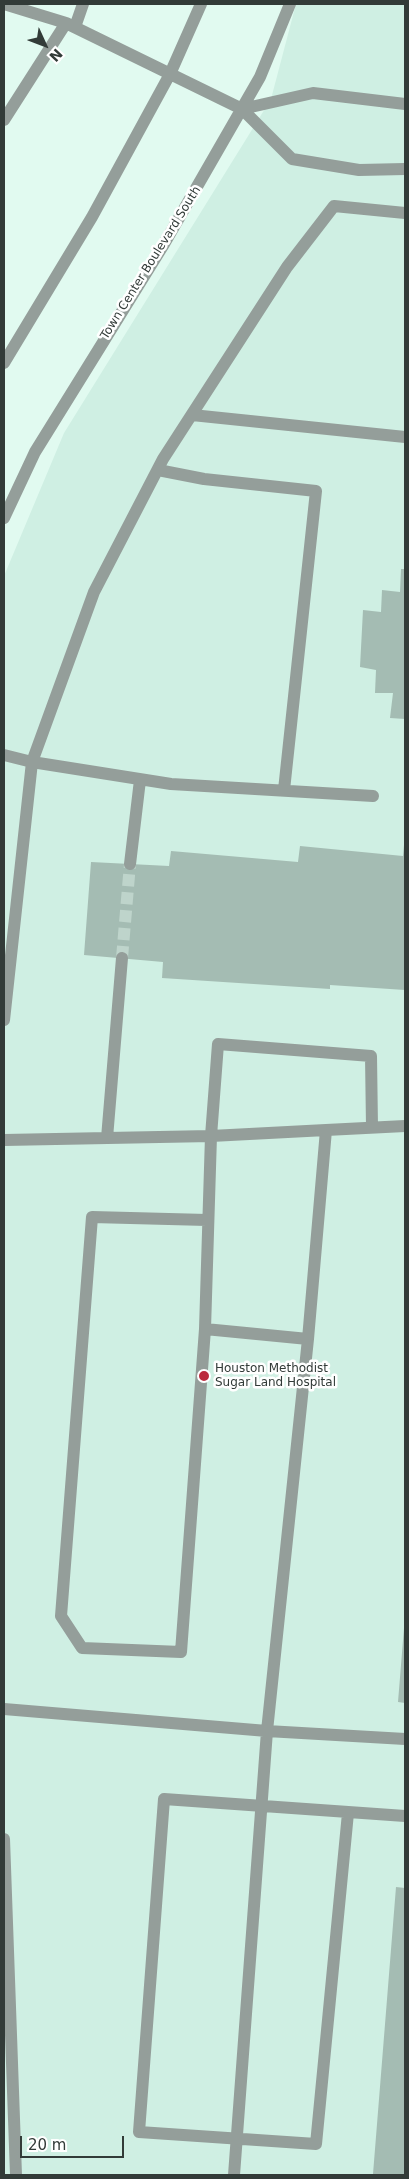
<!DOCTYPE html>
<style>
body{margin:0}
#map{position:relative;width:409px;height:2179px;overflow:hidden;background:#e1faf0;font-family:"DejaVu Sans",sans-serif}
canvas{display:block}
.frame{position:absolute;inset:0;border:5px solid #323b38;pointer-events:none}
.north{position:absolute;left:20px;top:20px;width:50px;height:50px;-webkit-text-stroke:4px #fff;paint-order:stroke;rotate:133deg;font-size:14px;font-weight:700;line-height:20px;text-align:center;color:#323b38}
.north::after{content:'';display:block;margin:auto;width:18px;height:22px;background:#323b38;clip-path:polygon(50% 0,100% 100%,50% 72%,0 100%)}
.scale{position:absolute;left:20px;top:2136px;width:104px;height:22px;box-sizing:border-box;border:2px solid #323b38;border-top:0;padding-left:6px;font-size:15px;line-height:18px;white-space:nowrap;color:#323b38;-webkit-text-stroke:4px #fff;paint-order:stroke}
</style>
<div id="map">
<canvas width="409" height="2179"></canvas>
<div class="frame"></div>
<div class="north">N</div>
<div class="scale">20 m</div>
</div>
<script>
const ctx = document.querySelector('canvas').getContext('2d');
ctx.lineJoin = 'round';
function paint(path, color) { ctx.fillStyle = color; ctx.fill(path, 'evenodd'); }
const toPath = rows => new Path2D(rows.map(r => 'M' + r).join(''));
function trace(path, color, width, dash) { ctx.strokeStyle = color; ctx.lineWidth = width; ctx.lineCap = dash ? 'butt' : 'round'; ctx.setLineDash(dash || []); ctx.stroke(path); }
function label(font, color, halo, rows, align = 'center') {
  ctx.font = font + ' "DejaVu Sans",sans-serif'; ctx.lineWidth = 5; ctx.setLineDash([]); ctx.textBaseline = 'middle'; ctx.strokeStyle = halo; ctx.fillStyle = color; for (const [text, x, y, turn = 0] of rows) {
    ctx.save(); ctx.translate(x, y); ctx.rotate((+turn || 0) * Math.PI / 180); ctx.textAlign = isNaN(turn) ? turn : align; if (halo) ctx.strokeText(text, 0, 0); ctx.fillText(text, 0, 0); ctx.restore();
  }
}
paint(toPath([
 [296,4,405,4,405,2175,4,2175,4,576,64,433,271,99]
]), '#cfefe3');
paint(toPath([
 [401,569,405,569,405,719,390,718,393,693,375,693,376,670,360,667,363,610,381,612,382,590,400,592],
 [404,845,405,990,330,985,330,989,162,978,163,962,84,955,91,862,169,866,171,851,298,862,300,846,403,856],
 [404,1628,405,1628,405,1703,398,1702],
 [396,1887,405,1888,405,2175,373,2174]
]), '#a4bcb3');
trace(toPath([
 [122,958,130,864]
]), '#bed4cb', 12, [12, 6]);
trace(toPath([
 [4,4,66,23,242,109,292,159,359,170,405,169],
 [75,27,83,4],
 [242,109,313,93,405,104],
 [4,120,66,23],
 [4,363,92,217,170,74,201,4],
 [192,415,405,437],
 [158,470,204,479,316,491,284,790],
 [4,518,35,452,164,244,260,77,290,4],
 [4,755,32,762,4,1020],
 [373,796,171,784,32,762,94,592,163,459,287,267,334,206,405,213],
 [130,864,140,780],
 [326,1130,405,1126],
 [107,1138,122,958],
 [4,1140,211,1136,326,1130,308,1339,267,1731,4,1709],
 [207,1220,92,1217,61,1616,82,1648,181,1652,205,1329,308,1339],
 [205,1329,211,1136,218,1044,371,1056,372,1127],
 [348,1813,316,2144,139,2132,164,1799,405,1816],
 [4,1839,16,2175],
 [234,2175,267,1731,405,1739]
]), '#949e9a', 12);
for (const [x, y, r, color] of [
 [204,1376,6,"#bb2a3d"]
]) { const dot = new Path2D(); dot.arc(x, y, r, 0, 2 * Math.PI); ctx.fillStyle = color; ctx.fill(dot); trace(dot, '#fff', 2); }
label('12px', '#323b38', '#fff', [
 ["Town Center Boulevard South",151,263,-58]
]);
label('12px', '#323b38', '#fff', [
 ["Houston Methodist",215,1369],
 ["Sugar Land Hospital",215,1383]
], 'left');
</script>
